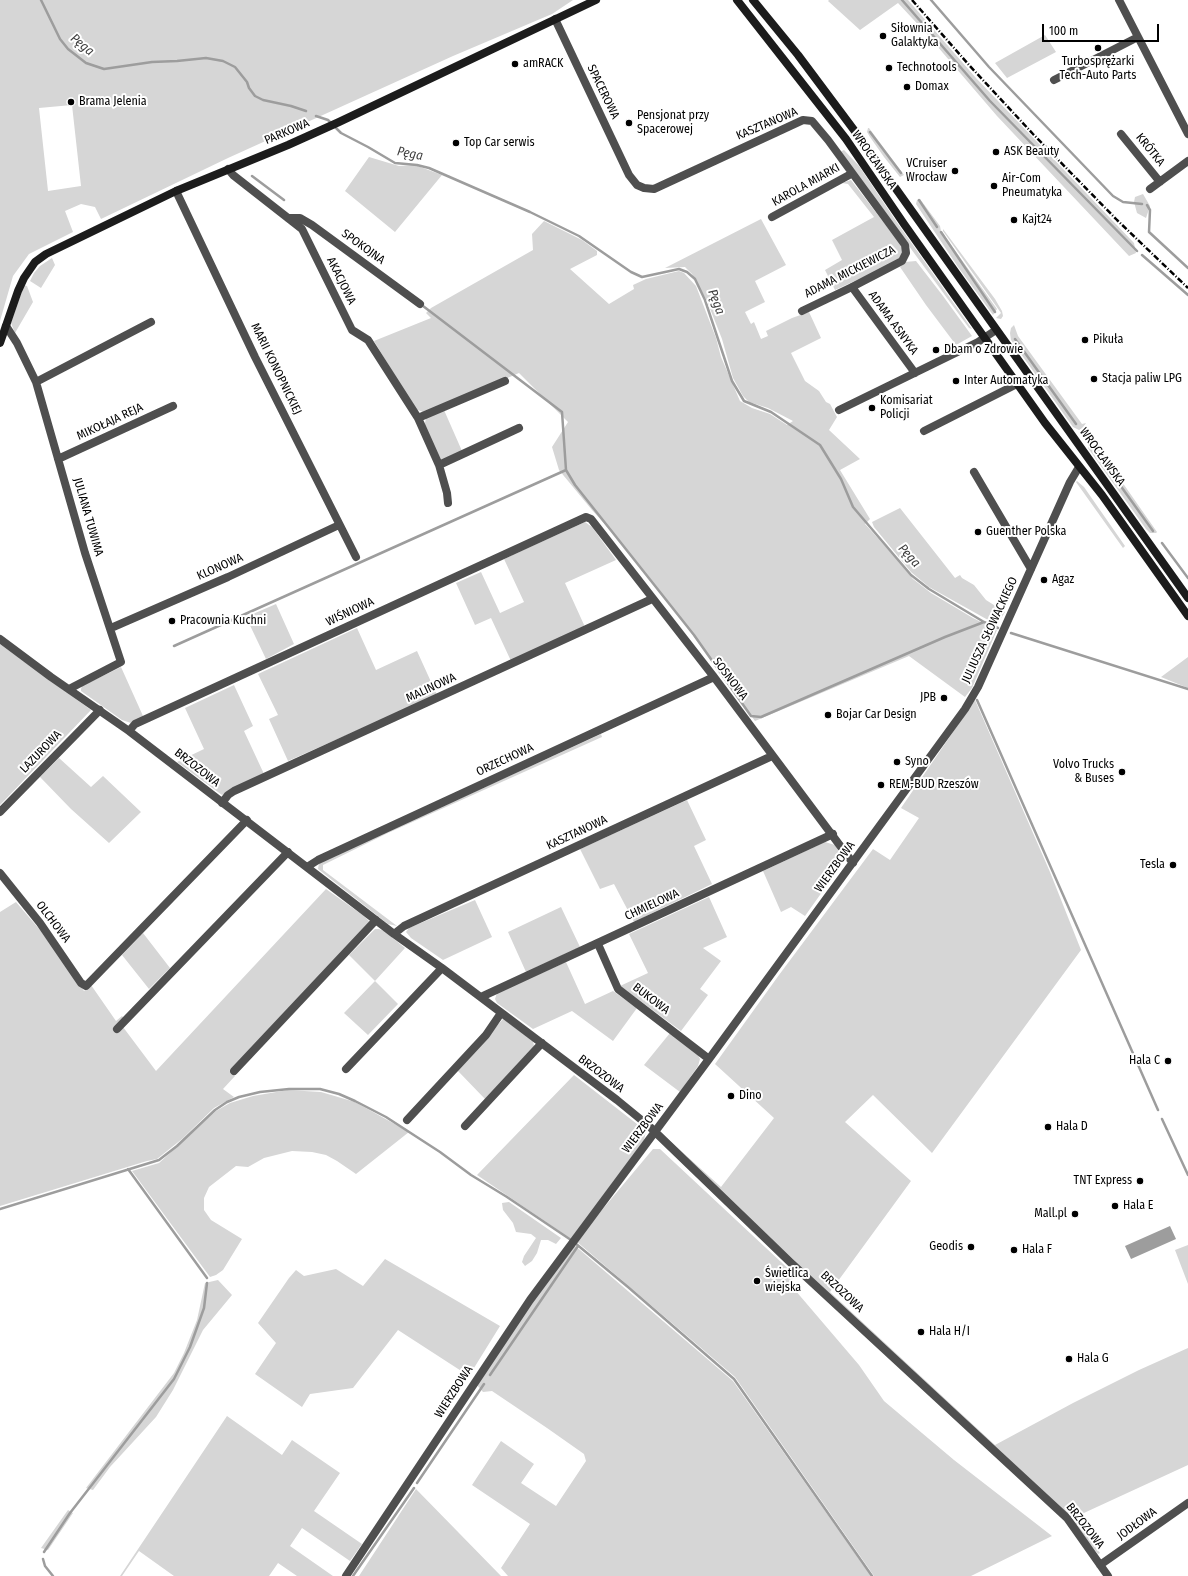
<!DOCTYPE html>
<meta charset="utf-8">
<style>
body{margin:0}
#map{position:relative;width:1188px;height:1576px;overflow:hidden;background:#fff;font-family:"Fira Sans Condensed",sans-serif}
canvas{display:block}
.scale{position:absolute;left:1042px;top:24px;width:117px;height:18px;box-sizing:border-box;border:2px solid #000;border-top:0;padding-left:5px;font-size:12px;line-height:14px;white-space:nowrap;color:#000;-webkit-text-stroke:3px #fff;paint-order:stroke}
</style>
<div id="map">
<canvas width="1188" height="1576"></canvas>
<div class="scale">100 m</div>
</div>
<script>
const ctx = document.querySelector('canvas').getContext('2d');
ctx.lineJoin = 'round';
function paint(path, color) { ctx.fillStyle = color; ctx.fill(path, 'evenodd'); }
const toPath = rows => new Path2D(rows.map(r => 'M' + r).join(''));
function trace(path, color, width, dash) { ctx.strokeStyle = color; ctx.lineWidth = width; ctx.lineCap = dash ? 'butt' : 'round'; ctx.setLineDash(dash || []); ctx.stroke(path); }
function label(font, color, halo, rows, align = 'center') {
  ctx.font = font + ' "Fira Sans Condensed",sans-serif'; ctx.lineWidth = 4; ctx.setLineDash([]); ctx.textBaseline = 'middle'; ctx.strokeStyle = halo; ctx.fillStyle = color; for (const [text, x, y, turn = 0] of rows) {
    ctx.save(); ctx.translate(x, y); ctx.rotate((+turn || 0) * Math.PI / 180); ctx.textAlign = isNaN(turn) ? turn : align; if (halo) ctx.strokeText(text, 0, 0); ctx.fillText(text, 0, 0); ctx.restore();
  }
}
paint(toPath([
 [0,0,573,0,552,14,453,56,228,158,101,219,95,207,81,204,65,211,73,232,29,254,13,276,0,321],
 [72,105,81,186,48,191,39,108],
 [829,0,908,0,976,78,1134,243,1136,253,1129,256,997,116,925,32,898,3,860,30,828,1],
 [1045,35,1056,52,1007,78,995,63],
 [868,128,869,128,904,175,900,177,884,157,870,137,867,132],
 [844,150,859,166,896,221,972,329,969,328,840,152],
 [369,157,399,166,415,165,442,175,395,232,345,191],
 [851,180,901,245,903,251,900,260,835,290,825,270,842,260,832,240,874,217,848,184,842,183],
 [1143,194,1150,206,1146,218,1137,213,1134,202,1135,197],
 [920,199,940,226,941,231,997,309,993,315,958,267,916,204,917,200],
 [761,219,786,265,755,281,765,302,745,312,751,324,754,322,761,339,768,336,766,331,792,318,809,312,821,338,791,353,805,381,819,391,826,402,830,404,837,417,829,430,860,459,840,470,870,519,865,524,894,556,913,579,931,593,973,618,997,630,972,688,965,697,909,656,755,721,671,605,621,542,592,510,559,470,552,447,568,422,519,373,442,406,423,412,415,409,374,341,431,318,426,313,431,308,533,250,532,234,544,221,582,240,597,251,597,255,570,269,609,304,634,289,633,285,646,279,679,271,684,273,696,286,716,338,721,357,740,401,752,408,770,414,787,425,793,421,768,408,749,402,743,396,733,378,722,339,707,301,692,274,685,267,665,268],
 [943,229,995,299,1002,311,1003,316,1001,319,996,318,1001,313,943,231],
 [52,258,55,265,41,288,30,281,34,273,40,266],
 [916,261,943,296,972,336,956,345,926,305,900,267,905,262],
 [24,285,27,286,33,302,15,333,11,323],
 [1014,325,1018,336,1082,424,1086,423,1083,428,1079,430,1073,427,1011,340,1010,333,1011,328],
 [444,410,462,451,441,461,425,427,425,423,426,418],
 [1092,439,1157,532,1156,533,1150,533,1146,529,1088,448,1088,443],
 [1077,481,1084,487,1125,546,1123,548,1076,482],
 [900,508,955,578,960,575,962,578,974,585,986,600,1005,612,997,625,929,587,911,572,874,527,872,522],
 [585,522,592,527,616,560,565,583,585,627,511,661,491,618,475,625,456,583,481,572,500,613,524,602,504,559],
 [276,604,294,644,266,659,246,617],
 [357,628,376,670,417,651,437,695,288,761,269,719,278,715,258,674],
 [0,644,91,710,0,805],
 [1188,657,1188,688,1161,677],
 [121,667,143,716,131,723,122,720,81,691,81,689,82,686],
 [234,685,253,726,244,731,264,774,222,795,177,762,204,749,185,708],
 [975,700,1050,872,1081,950,932,1153,873,1095,845,1122,911,1181,830,1292,995,1445,1073,1403,1139,1370,1188,1348,1188,1465,1073,1518,1100,1553,1098,1554,1069,1518,667,1141,669,1140,721,1187,774,1118,715,1064,779,975,873,849,890,860,919,818,901,808],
 [601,734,602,737,388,833,323,865,323,870,397,926,388,924,318,869,319,863],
 [59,758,91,787,103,776,141,812,109,843,71,809,40,777],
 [687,800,706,840,694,846,712,884,634,922,614,884,600,889,580,849],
 [825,842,835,845,842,857,842,864,805,916,791,907,781,912,763,871],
 [326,889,364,916,370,922,297,1002,229,1071,235,1076,223,1089,234,1097,214,1108,182,1139,157,1159,147,1161,0,1206,0,912,16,902,40,930,84,991,91,985,116,1021,122,1016,127,1022,123,1027,156,1071],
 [709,897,727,937,703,948,721,961,700,989,708,995,681,1031,620,986,648,973,629,934],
 [475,900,492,937,443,960,411,938,406,932,409,928],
 [561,907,580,947,526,972,508,932],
 [375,929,379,929,384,931,405,948,375,981,398,1004,368,1035,344,1013,375,981,349,955],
 [143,933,170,968,149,989,122,955],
 [566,962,585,1004,613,991,637,1008,613,1041,572,1011,533,1029,497,1003,495,999,497,993],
 [503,1019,533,1041,534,1046,485,1099,457,1070],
 [670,1033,698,1055,700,1059,698,1066,680,1092,644,1065],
 [574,1075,646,1131,644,1140,571,1239,477,1175],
 [288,1090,321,1092,355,1102,409,1132,356,1174,337,1161,326,1155,312,1152,292,1151,264,1158,248,1167,236,1166,209,1187,204,1198,204,1210,211,1220,242,1239,223,1270,216,1275,210,1277,132,1171,159,1163,216,1111,230,1103,253,1096],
 [653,1149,660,1149,796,1276,789,1283,859,1365,884,1401,954,1460,1052,1536,971,1576,874,1576,735,1377,576,1241],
 [509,1202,561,1238,556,1244,548,1240,541,1240,537,1253,532,1261,525,1266,522,1262,524,1256,536,1238,531,1234,516,1232,513,1223,503,1210,502,1203],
 [573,1244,733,1381,871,1576,508,1576,501,1568,530,1524,472,1485,501,1441,534,1464,521,1483,556,1506,586,1461,584,1454,547,1428,492,1391,483,1392,476,1384],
 [1188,1245,1188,1284,1175,1250],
 [385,1259,500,1326,469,1376,398,1330,353,1388,310,1394,302,1407,255,1374,276,1343,258,1323,289,1278,296,1270,304,1276,336,1269,363,1286],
 [218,1280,232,1295,203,1330,173,1390,156,1417,110,1467,93,1490,86,1488,174,1373,184,1353,197,1320,205,1283],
 [227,1416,282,1455,292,1440,340,1473,314,1511,362,1544,350,1561,302,1528,290,1546,333,1576,297,1576,278,1563,269,1576,174,1576,139,1551,122,1576,120,1576],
 [416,1489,501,1576,359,1576],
 [68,1510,73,1513,48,1550,41,1548]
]), '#d6d6d6');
paint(toPath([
 [1170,1226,1176,1239,1131,1259,1125,1246]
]), '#9d9d9d');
trace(toPath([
 [41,0,60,39,68,49,86,63,104,69,152,62,177,61,206,58,223,61,235,67,247,82,249,88,255,96,263,100,291,106,306,111],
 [902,0,990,101,1137,251],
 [931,0,989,67,1113,196,1123,202,1142,204],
 [316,116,328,120,331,123],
 [335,127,341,133,368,147,395,163,417,165,429,168,530,212,579,236,631,272,642,277,679,269,687,272,695,279,705,300,732,381,744,401,771,412,820,445,841,479,853,507,911,575,929,589,984,622,998,628],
 [870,132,901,173],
 [252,176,284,200],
 [919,200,937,227],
 [1147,205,1150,210,1149,232,1188,268],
 [941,232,995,312],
 [1142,255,1188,295],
 [423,306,562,412,566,470,575,485,694,635,751,716,761,717,945,637,984,622],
 [1015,339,1076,424],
 [1092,446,1153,531],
 [1162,543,1188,578],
 [1011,633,1188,689],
 [174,646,566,470],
 [977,700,1158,1110],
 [1162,1119,1188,1175],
 [128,1169,207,1278],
 [0,1209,159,1160,177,1146,215,1110,227,1102,239,1097,260,1092,289,1089,320,1089,339,1094,355,1101,386,1117,440,1152,471,1175,507,1197,571,1240],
 [575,1243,628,1287,734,1379,872,1576],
 [490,1375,578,1246],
 [417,1483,484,1384],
 [44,1552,70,1513,174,1379,190,1347,204,1308,207,1283],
 [43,1559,45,1566,53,1576],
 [353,1576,414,1488]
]), '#9d9d9d', 2.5);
trace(toPath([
 [1119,0,1188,134],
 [555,19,629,175,637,185,644,188,654,189,803,120,812,121,828,140,905,245,906,253,902,261,852,287,802,311],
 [1054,80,1138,37],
 [1121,134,1160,182],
 [228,169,233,175,302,229,352,330,368,340,418,418,505,381],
 [1150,189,1188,161],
 [176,191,255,357,356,557],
 [772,217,851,174],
 [288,218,300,218,312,225,420,304],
 [852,287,915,373],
 [6,326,17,343,36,382,85,553,121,662,69,689],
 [36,382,151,322],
 [839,410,978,342,996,330],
 [418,418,439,465,519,428],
 [924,431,1017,384],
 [58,459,173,406],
 [439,465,447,493,448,503],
 [974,472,1031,569],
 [111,628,228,577,339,525],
 [0,639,51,677,129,731,394,934,442,968,617,1100,650,1127,790,1262,1067,1518,1108,1576],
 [129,731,135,724,586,517,591,519,714,677,853,863],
 [222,803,228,795,234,791,652,599],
 [0,812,100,710],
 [307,867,318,860,714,677],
 [0,873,40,923,81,983,86,986,247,820],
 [394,934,404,926,772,756],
 [598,944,618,989,709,1059],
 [481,997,833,834],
 [117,1029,288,852],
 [346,1069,442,968],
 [234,1071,376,920],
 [407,1120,486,1035,501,1013],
 [465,1126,542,1043],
 [1100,1565,1188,1503],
 [346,1576,530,1300,709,1059,965,709,978,687,1070,482,1079,467]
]), '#4f4f4f', 8);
trace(toPath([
 [737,0,846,139,904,224,1045,423,1102,495,1188,616],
 [753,0,798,55,854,130,1188,598],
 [0,343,18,291,24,278,35,262,46,254,176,191,288,145,339,122,596,0]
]), '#1c1c1c', 8);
trace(toPath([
 [912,0,969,65,1033,134,1117,220,1188,288]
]), '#000', 2.5, [6, 2, 1, 2]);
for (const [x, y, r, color] of [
 [883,36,4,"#000"],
 [1098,48,4,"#000"],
 [515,64,4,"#000"],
 [889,68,4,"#000"],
 [907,87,4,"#000"],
 [71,102,4,"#000"],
 [629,123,4,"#000"],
 [456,143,4,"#000"],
 [996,152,4,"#000"],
 [955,171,4,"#000"],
 [994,186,4,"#000"],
 [1014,220,4,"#000"],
 [1085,340,4,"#000"],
 [936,350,4,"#000"],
 [1094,379,4,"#000"],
 [956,381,4,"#000"],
 [872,408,4,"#000"],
 [978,532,4,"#000"],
 [1044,580,4,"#000"],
 [172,621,4,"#000"],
 [944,698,4,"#000"],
 [828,715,4,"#000"],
 [897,762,4,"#000"],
 [1122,772,4,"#000"],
 [881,785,4,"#000"],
 [1173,865,4,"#000"],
 [1168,1061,4,"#000"],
 [731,1096,4,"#000"],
 [1048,1127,4,"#000"],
 [1140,1181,4,"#000"],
 [1115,1206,4,"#000"],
 [1075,1214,4,"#000"],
 [971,1247,4,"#000"],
 [1014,1250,4,"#000"],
 [757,1281,4,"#000"],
 [921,1332,4,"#000"],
 [1069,1359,4,"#000"]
]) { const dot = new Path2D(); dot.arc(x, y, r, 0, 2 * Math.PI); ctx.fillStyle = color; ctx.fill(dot); trace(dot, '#fff', 1.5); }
label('12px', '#000', '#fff', [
 ["Siłownia",891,29],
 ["Galaktyka",891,43],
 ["Turbosprężarki",1098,62,"center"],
 ["Tech-Auto Parts",1098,76,"center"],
 ["amRACK",523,64],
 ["Technotools",897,68],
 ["Domax",915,87],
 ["Brama Jelenia",79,102],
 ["Pensjonat przy",637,116],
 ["Spacerowej",637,130],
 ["Top Car serwis",464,143],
 ["ASK Beauty",1004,152],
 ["VCruiser",947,164,"right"],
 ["Wrocław",947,178,"right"],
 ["Air-Com",1002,179],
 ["Pneumatyka",1002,193],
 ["Kajt24",1022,220],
 ["Pikuła",1093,340],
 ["Dbam o Zdrowie",944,350],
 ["Stacja paliw LPG",1102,379],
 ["Inter Automatyka",964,381],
 ["Komisariat",880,401],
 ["Policji",880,415],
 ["Guenther Polska",986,532],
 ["Agaz",1052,580],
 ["Pracownia Kuchni",180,621],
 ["JPB",936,698,"right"],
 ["Bojar Car Design",836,715],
 ["Syno",905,762],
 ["Volvo Trucks",1114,765,"right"],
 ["& Buses",1114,779,"right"],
 ["REM-BUD Rzeszów",889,785],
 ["Tesla",1165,865,"right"],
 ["Hala C",1160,1061,"right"],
 ["Dino",739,1096],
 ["Hala D",1056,1127],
 ["TNT Express",1132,1181,"right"],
 ["Hala E",1123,1206],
 ["Mall.pl",1067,1214,"right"],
 ["Geodis",963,1247,"right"],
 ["Hala F",1022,1250],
 ["Świetlica",765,1274],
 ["wiejska",765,1288],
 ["Hala H/I",929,1332],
 ["Hala G",1077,1359]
], 'left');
label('12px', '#000', '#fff', [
 ["SPACEROWA",603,92,64],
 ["KASZTANOWA",767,124,-23],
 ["PARKOWA",287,132,-23],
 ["KRÓTKA",1150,150,51],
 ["WROCŁAWSKA",874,160,55],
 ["KAROLA MIARKI",806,185,-29],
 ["SPOKOJNA",363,247,36],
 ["ADAMA MICKIEWICZA",850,272,-27],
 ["AKACJOWA",341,281,64],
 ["ADAMA ASNYKA",893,323,54],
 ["MARII KONOPNICKIEJ",276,369,64],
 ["MIKOŁAJA REJA",110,422,-25],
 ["WROCŁAWSKA",1102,457,54],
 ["JULIANA TUWIMA",88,517,74],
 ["KLONOWA",220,567,-24],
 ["WIŚNIOWA",350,612,-25],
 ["JULIUSZA SŁOWACKIEGO",990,630,-65],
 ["SOSNOWA",730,679,53],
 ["MALINOWA",431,688,-25],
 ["LAZUROWA",41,752,-46],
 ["ORZECHOWA",505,760,-25],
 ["BRZOZOWA",197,768,38],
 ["KASZTANOWA",577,833,-25],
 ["WIERZBOWA",835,867,-54],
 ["CHMIELOWA",652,905,-25],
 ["OLCHOWA",53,922,53],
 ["BUKOWA",651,999,37],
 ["BRZOZOWA",601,1074,37],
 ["WIERZBOWA",643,1128,-53],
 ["BRZOZOWA",842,1292,43],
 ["WIERZBOWA",454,1392,-57],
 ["JODŁOWA",1137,1524,-36],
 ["BRZOZOWA",1085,1526,52]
]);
label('italic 13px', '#3e3e3e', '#fff', [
 ["Pęga",82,45,40],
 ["Pęga",410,154,11],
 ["Pęga",716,302,69],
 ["Pęga",909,556,48]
]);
</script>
